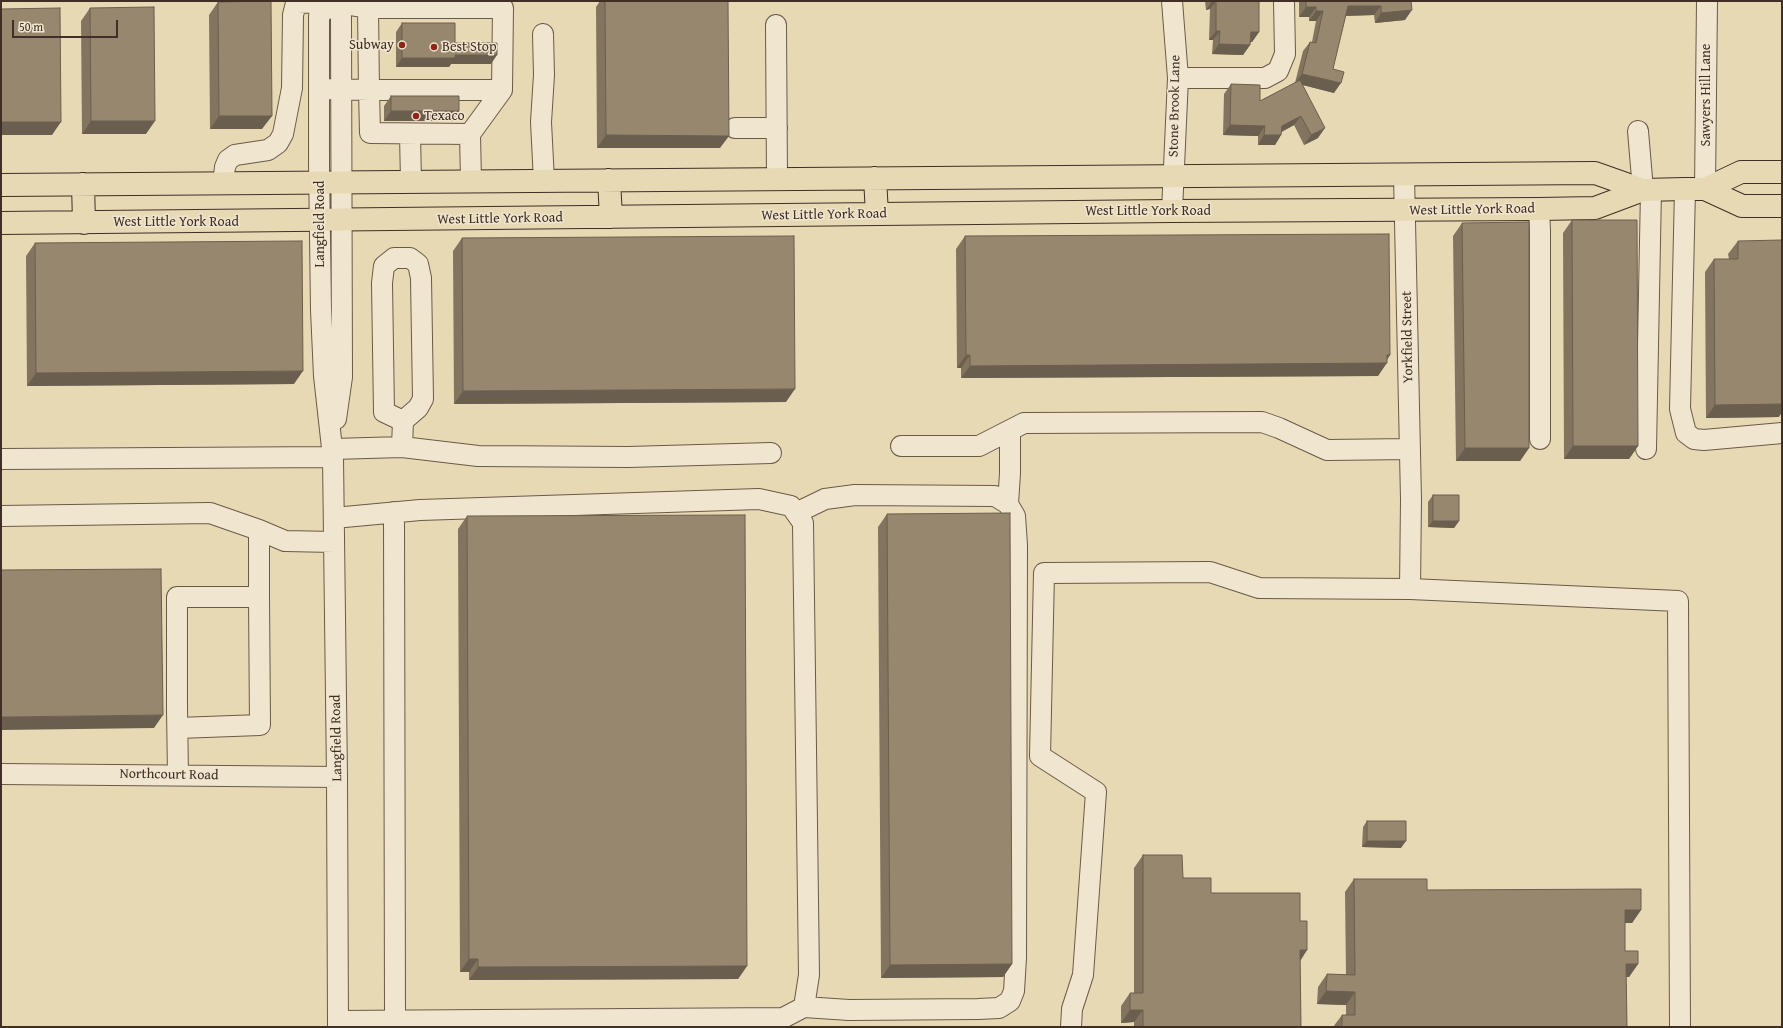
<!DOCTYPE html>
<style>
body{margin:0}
#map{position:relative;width:1783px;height:1028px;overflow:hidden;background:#e8d9b5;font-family:"Gentium Book Plus",serif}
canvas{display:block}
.frame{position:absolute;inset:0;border:2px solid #412e24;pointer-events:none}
.scale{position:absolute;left:12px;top:20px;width:106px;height:18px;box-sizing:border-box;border:2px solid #412e24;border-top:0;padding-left:5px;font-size:12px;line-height:14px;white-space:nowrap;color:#412e24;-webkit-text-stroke:3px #f0e6cf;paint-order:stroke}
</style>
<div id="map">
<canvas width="1783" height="1028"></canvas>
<div class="frame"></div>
<div class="scale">50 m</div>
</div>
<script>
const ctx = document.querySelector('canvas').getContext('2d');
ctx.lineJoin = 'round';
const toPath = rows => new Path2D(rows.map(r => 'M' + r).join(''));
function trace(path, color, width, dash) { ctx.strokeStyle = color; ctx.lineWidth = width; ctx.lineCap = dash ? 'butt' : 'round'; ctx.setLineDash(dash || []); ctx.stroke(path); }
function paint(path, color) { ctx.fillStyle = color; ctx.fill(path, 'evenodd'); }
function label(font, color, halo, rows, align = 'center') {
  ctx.font = font + ' "Gentium Book Plus",serif'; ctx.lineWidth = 3; ctx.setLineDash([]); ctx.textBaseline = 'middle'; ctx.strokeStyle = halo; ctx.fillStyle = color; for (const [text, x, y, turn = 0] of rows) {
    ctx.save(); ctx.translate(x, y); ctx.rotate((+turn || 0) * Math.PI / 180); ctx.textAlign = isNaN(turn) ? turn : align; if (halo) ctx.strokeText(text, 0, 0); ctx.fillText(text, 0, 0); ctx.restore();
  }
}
const minor = toPath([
 [331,1,341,16,342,377,336,419],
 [331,2,319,16,319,163,321,310,324,376,333,457,337,777,338,1027],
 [368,8,369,90,502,90],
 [776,25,777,179],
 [543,34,544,75,541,122,544,181],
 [1178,78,1265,78,1278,71,1285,54,1284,1],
 [328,89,369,90,370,133,470,134],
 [735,128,777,128],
 [1638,131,1643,190],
 [410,134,411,182],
 [1404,175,1411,499,1410,589,1678,601,1680,1027],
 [223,183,225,167,228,160,235,155,268,150,278,143,283,134,292,88,293,15,296,3,331,2,368,8,503,8,502,90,470,134,471,181],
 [1685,189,1680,409,1686,433,1694,439,1704,440,1782,433],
 [1705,189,1707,1],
 [1539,209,1540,231,1540,439],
 [1172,211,1178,78,1172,1],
 [901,446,979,446,1024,423,1262,422,1279,428,1327,450,1410,449],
 [402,447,403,421,384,412,382,283,384,266,394,258,410,258,418,264,421,278,423,399,418,408,403,421],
 [333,449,402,447,478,456,628,457,771,453],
 [1646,449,1651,190],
 [1,459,333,457],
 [1008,504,1010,473,1010,431],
 [394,512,395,1020],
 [796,513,825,499,855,495,995,496,1008,504,1015,516,1017,545,1016,958,1014,991,1010,1001,999,1008,978,1009,849,1010,804,1007],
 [1,516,210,513,259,530,259,597],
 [334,518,420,510,759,499,791,506,803,523,809,975,804,1007,783,1018,338,1021],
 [259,530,285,541,334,542],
 [178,728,260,725,259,597,177,597,177,709,178,775],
 [1,774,337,777],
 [1071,1027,1072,1009,1083,975,1096,792,1040,756,1044,573,1210,572,1259,588,1410,589]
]);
const major = toPath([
 [875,178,877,214],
 [609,180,611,217],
 [83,184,84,223],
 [1,185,1595,173,1643,190,1685,189,1705,189,1741,172,1782,172],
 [1705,189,1742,206,1782,206],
 [1,223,1172,211,1539,209,1595,208,1643,190]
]);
trace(minor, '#6b5948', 22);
trace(major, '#412e24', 24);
trace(minor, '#f0e6cf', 20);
trace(major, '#e8d9b5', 22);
paint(toPath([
 [600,1,728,1,720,148,597,148,596,7],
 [1205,1,1259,1,1259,32,1252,42,1250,42,1250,45,1243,55,1212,54,1213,40,1209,40,1210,9,1206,10],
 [1299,1,1411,1,1405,20,1375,23,1374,15,1345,16,1333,69,1334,93,1303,85,1318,138,1304,145,1294,125,1281,132,1281,135,1275,145,1258,145,1258,136,1223,135,1224,94,1231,84,1260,101,1295,83,1303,51,1310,42,1312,42,1316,21,1309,21,1309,17,1299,17],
 [218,2,262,129,210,129,209,15],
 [90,8,146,134,82,134,81,21],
 [402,23,491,64,451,64,449,67,396,67,396,32],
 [391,96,459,111,452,121,384,121,384,106],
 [1572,220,1638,446,1629,459,1564,459,1563,233],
 [1462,223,1529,448,1520,461,1456,461,1453,236],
 [965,236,1390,355,1378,376,961,378,961,368,957,368,956,249],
 [462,238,786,402,454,404,453,251],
 [1738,241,1779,417,1706,418,1705,272,1714,259,1729,259,1728,254],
 [35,243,294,384,27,386,26,256],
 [1433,495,1459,521,1454,528,1428,527,1428,502],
 [887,514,1012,964,1003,977,881,978,878,527],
 [467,516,747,966,738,979,469,980,469,972,460,972,458,529],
 [1367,821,1401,848,1362,847,1363,827],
 [1143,855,1211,893,1300,921,1307,950,1300,960,1301,1027,1134,1027,1134,1022,1121,1023,1121,1006,1130,993,1134,993,1134,868],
 [1354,879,1427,890,1641,910,1632,923,1625,923,1625,951,1638,964,1629,977,1626,977,1627,1027,1333,1027,1342,1015,1346,1015,1346,1005,1317,1004,1318,987,1327,974,1346,975,1345,892]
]), '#83745f');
paint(toPath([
 [1212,1,1216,1,1210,9,1206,10],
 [1348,6,1381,6,1374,15,1341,16],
 [1306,7,1316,7,1309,17,1299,17],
 [1412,10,1405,20,1375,23,1381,13],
 [1316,11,1323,11,1316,21,1309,21],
 [1216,31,1220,31,1213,40,1209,40],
 [1251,32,1259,32,1252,42,1244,42],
 [1219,44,1250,45,1243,55,1212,54],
 [455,55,497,55,491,64,451,64,449,67,396,67,402,58],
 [1302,74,1341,83,1334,93,1295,83],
 [391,111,459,111,452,121,384,121],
 [219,116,272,116,262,129,210,129],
 [1301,116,1294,125,1276,135,1281,135,1275,145,1258,145,1264,135],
 [91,121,155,121,146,134,82,134],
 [1,122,61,122,52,135,1,135],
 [1230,125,1265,126,1258,136,1223,135],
 [1325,128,1318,138,1304,145,1311,135],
 [606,135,729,136,720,148,597,148],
 [966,355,970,355,961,368,957,368],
 [1390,355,1384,363,1387,363,1378,376,961,378,970,366],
 [303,371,294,384,27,386,36,373],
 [795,389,786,402,454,404,463,391],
 [1782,404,1782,412,1779,417,1706,418,1715,405],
 [1573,446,1638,446,1629,459,1564,459],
 [1465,448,1529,448,1520,461,1456,461],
 [1433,521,1459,521,1454,528,1428,527],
 [163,715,154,728,1,730,1,717],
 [1367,841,1406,841,1401,848,1362,847],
 [1625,910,1641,910,1632,923,1616,923],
 [1300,950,1307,950,1299,963],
 [469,959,478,959,469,972,460,972],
 [1012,964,1003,977,881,978,890,965],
 [1626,964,1638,964,1629,977,1617,977],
 [747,966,738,979,469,980,478,967],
 [1326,991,1355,992,1346,1005,1317,1004],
 [1130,1010,1143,1010,1134,1022,1121,1023]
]), '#6a5e4e');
const building = toPath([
 [271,1,272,116,219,116,218,2,271,1],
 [605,1,728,1,729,136,606,135,605,1],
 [1216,1,1259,1,1259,32,1251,32,1250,45,1219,44,1220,31,1216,31,1216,1],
 [1306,1,1411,1,1412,10,1381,13,1381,6,1348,6,1333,69,1344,72,1341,83,1302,74,1310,42,1316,43,1323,11,1316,11,1316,7,1306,7,1306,1],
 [154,7,155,121,91,121,90,8,154,7],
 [60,8,61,122,1,122,1,9,60,8],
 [402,23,455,23,455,43,497,43,497,55,455,55,455,58,402,58,402,23],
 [1300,80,1325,128,1311,135,1301,116,1282,126,1281,135,1264,135,1265,126,1230,125,1231,84,1260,85,1260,101,1300,80],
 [391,96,459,96,459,111,391,111,391,96],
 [1572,220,1637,220,1638,446,1573,446,1572,220],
 [1529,222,1529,448,1465,448,1462,223,1529,222],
 [1389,234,1390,355,1387,355,1387,363,970,366,970,355,966,355,965,236,1389,234],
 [794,236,795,389,463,391,462,238,794,236],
 [1782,240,1782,404,1715,405,1714,259,1738,259,1738,241,1782,240],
 [302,241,303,371,36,373,35,243,302,241],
 [1433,495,1459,495,1459,521,1433,521,1433,495],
 [1010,513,1012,964,890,965,887,514,1010,513],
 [745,515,747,966,478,967,478,959,469,959,467,516,745,515],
 [161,569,163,715,1,717,1,570,161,569],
 [1367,821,1406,821,1406,841,1367,841,1367,821],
 [1143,855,1182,855,1183,878,1211,878,1211,893,1300,893,1300,921,1307,921,1307,950,1300,950,1301,1027,1143,1027,1143,1010,1130,1010,1130,993,1143,993,1143,855],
 [1354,879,1427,879,1427,890,1641,889,1641,910,1625,910,1625,951,1638,951,1638,964,1626,964,1627,1027,1342,1027,1342,1015,1355,1015,1355,992,1326,991,1327,974,1355,975,1354,879]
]);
paint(building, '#98876f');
trace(building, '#6a5e4e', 1);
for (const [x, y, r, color] of [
 [402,45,4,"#8f2418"],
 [434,47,4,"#8f2418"],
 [416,116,4,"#8f2418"]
]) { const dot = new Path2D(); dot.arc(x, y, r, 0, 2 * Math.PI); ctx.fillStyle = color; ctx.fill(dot); trace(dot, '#f0e6cf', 1.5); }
label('14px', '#412e24', '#f0e6cf', [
 ["Subway",394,45,"right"],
 ["Best Stop",442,47],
 ["Texaco",424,116]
], 'left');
label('14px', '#412e24', '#f0e6cf', [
 ["Sawyers Hill Lane",1706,95,-90],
 ["Stone Brook Lane",1175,106,-89],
 ["West Little York Road",1472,210,-1],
 ["West Little York Road",1148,211],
 ["West Little York Road",824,215,-1],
 ["West Little York Road",500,219,-1],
 ["West Little York Road",176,222],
 ["Langfield Road",320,224,-90],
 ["Yorkfield Street",1408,337,-91],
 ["Langfield Road",337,738,-91],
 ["Northcourt Road",169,775,1]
]);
</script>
